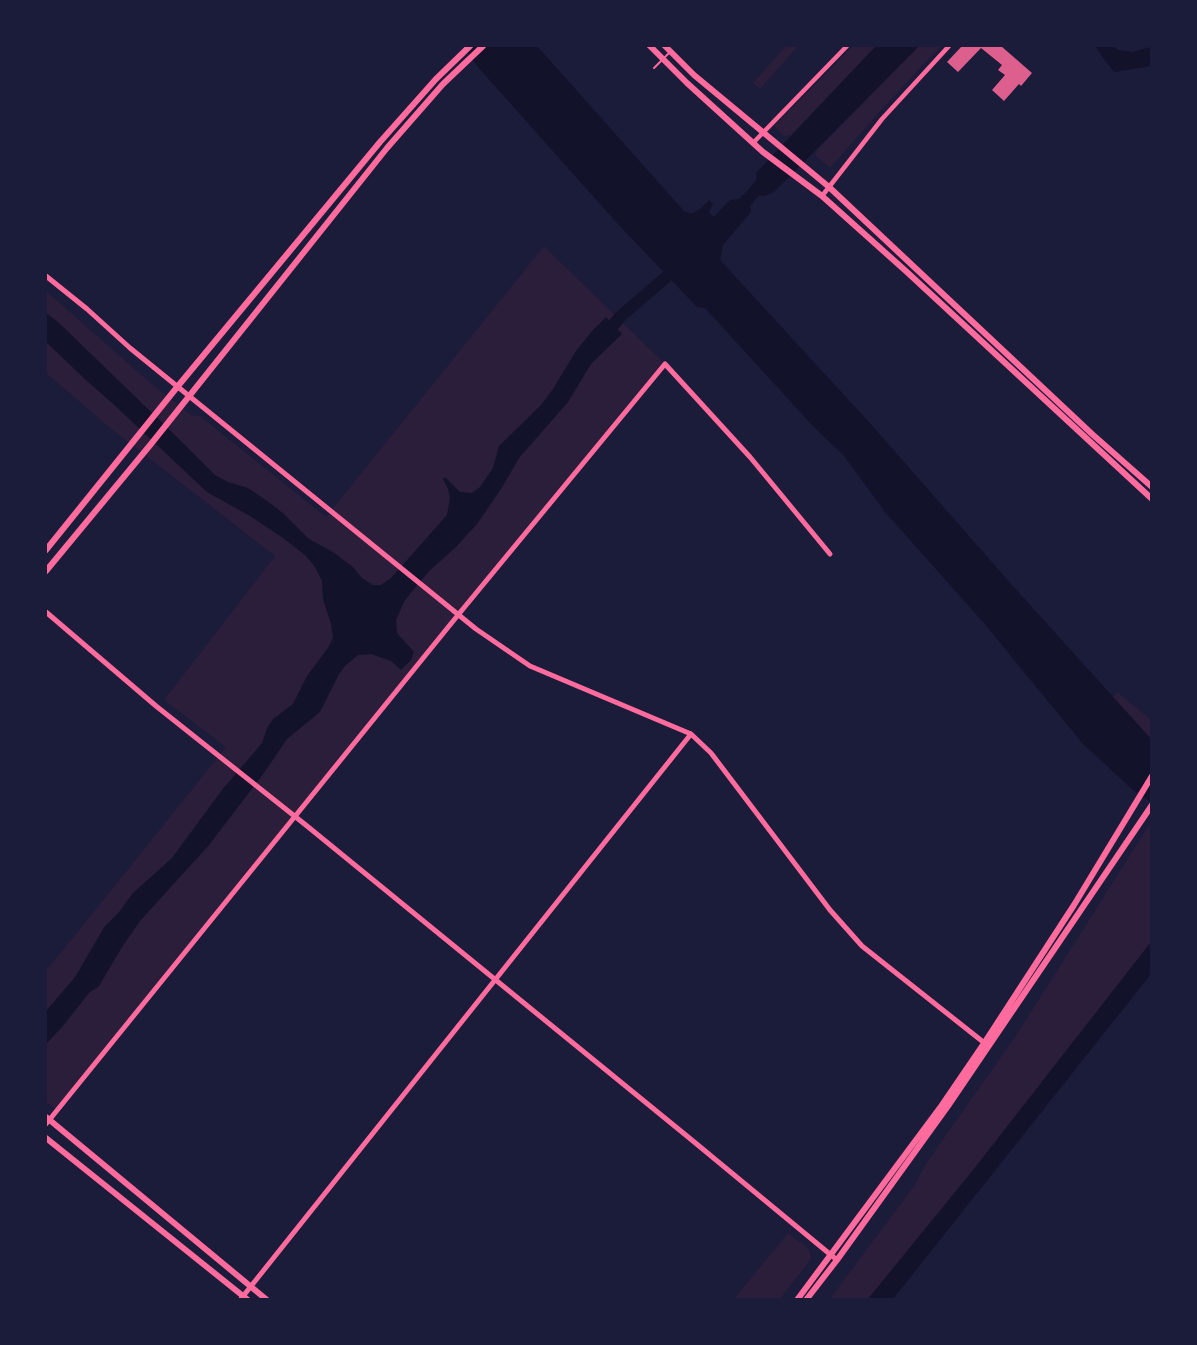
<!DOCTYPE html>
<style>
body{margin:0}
#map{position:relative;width:1197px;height:1345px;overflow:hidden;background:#1b1b3a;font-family:"Fira Sans",sans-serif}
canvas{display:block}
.frame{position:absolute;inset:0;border:47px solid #1b1b3a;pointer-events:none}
</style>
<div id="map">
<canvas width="1197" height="1345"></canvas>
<div class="frame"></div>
</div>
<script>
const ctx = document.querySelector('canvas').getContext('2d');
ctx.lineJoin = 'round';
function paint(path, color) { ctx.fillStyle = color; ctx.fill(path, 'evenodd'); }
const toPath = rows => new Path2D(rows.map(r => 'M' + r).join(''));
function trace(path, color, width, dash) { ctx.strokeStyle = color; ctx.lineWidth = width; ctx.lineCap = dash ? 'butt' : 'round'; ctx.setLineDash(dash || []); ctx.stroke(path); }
paint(toPath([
 [786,46,798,46,760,89,753,83],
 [853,46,876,46,791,135,784,136,774,126],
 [919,46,941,46,882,109,830,168,815,155,818,149],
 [544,246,665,364,57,1110,46,1102,46,970,72,939,226,747,164,700,275,556,109,427,46,373,46,291,146,379,191,415,200,416,326,517],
 [1117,692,1149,718,1151,718,1151,739,1113,697],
 [1151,822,1151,942,974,1169,868,1299,829,1300,914,1186,927,1162,1017,1034],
 [788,1233,807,1247,810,1253,811,1259,780,1299,734,1299]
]), '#2a1e3b');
paint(toPath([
 [463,46,537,46,684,211,691,214,700,209,709,200,713,204,709,212,714,217,730,200,739,199,748,190,757,179,756,173,876,46,919,46,774,192,764,196,759,195,750,206,751,212,723,245,720,260,868,421,1012,585,1151,739,1151,802,1132,789,1083,744,983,622,886,513,844,456,812,425,705,308,697,307,617,223,478,67],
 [1095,46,1113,46,1118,50,1132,52,1151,47,1151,66,1115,72,1106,62],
 [46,313,58,322,179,439,215,475,228,482,248,488,270,503,284,514,309,539,333,552,353,567,362,578,373,585,381,585,391,578,447,515,450,498,448,489,443,479,445,477,460,492,472,493,480,487,493,468,499,446,541,405,553,389,576,351,592,331,606,317,622,334,591,364,568,402,519,458,501,489,477,524,455,548,429,571,405,600,396,620,397,633,414,652,411,660,401,670,391,661,371,654,358,655,346,665,339,674,320,712,287,739,264,773,209,845,140,921,122,947,99,986,89,993,62,1027,46,1044,46,1011,75,977,105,926,119,912,133,893,172,858,222,790,262,743,267,728,273,719,293,704,307,676,328,648,333,638,331,624,323,599,322,581,315,567,305,555,283,538,250,516,207,492,111,402,87,381,46,342],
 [1151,942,1151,974,893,1299,868,1299,974,1169]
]), '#12122b');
trace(toPath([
 [603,337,621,316,679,266]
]), '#12122b', 12);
paint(toPath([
 [962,46,1001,46,1032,73,1021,86,1019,84,1004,101,992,90,1005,75,998,70,1002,65,981,48,958,72,947,62]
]), '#dd5f8e');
trace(toPath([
 [654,68,670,52]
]), '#ff6b9d', 2);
trace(toPath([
 [753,143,847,46],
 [822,196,882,119,949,46]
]), '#ff6b9d', 4.5);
trace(toPath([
 [46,276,87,309,130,348,476,629,530,666,691,734,711,753,830,910,862,946,987,1045],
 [46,612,156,706,307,826,693,1141,837,1260],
 [46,1124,458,615,665,364,750,457,830,554],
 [240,1300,691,734]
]), '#ff6b9d', 5);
trace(toPath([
 [650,46,687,83,763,152,822,196,908,273,1152,499],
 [665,46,694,75,829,187,1092,434,1152,487],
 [46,550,178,386,380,142,436,79,470,46],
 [46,571,151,444,387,148,443,84,483,46],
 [46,1117,267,1300],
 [46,1138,248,1300],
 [797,1300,942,1105,985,1042,1074,905,1152,776],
 [806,1300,837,1260,948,1106,1152,805]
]), '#ff6b9d', 6);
</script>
